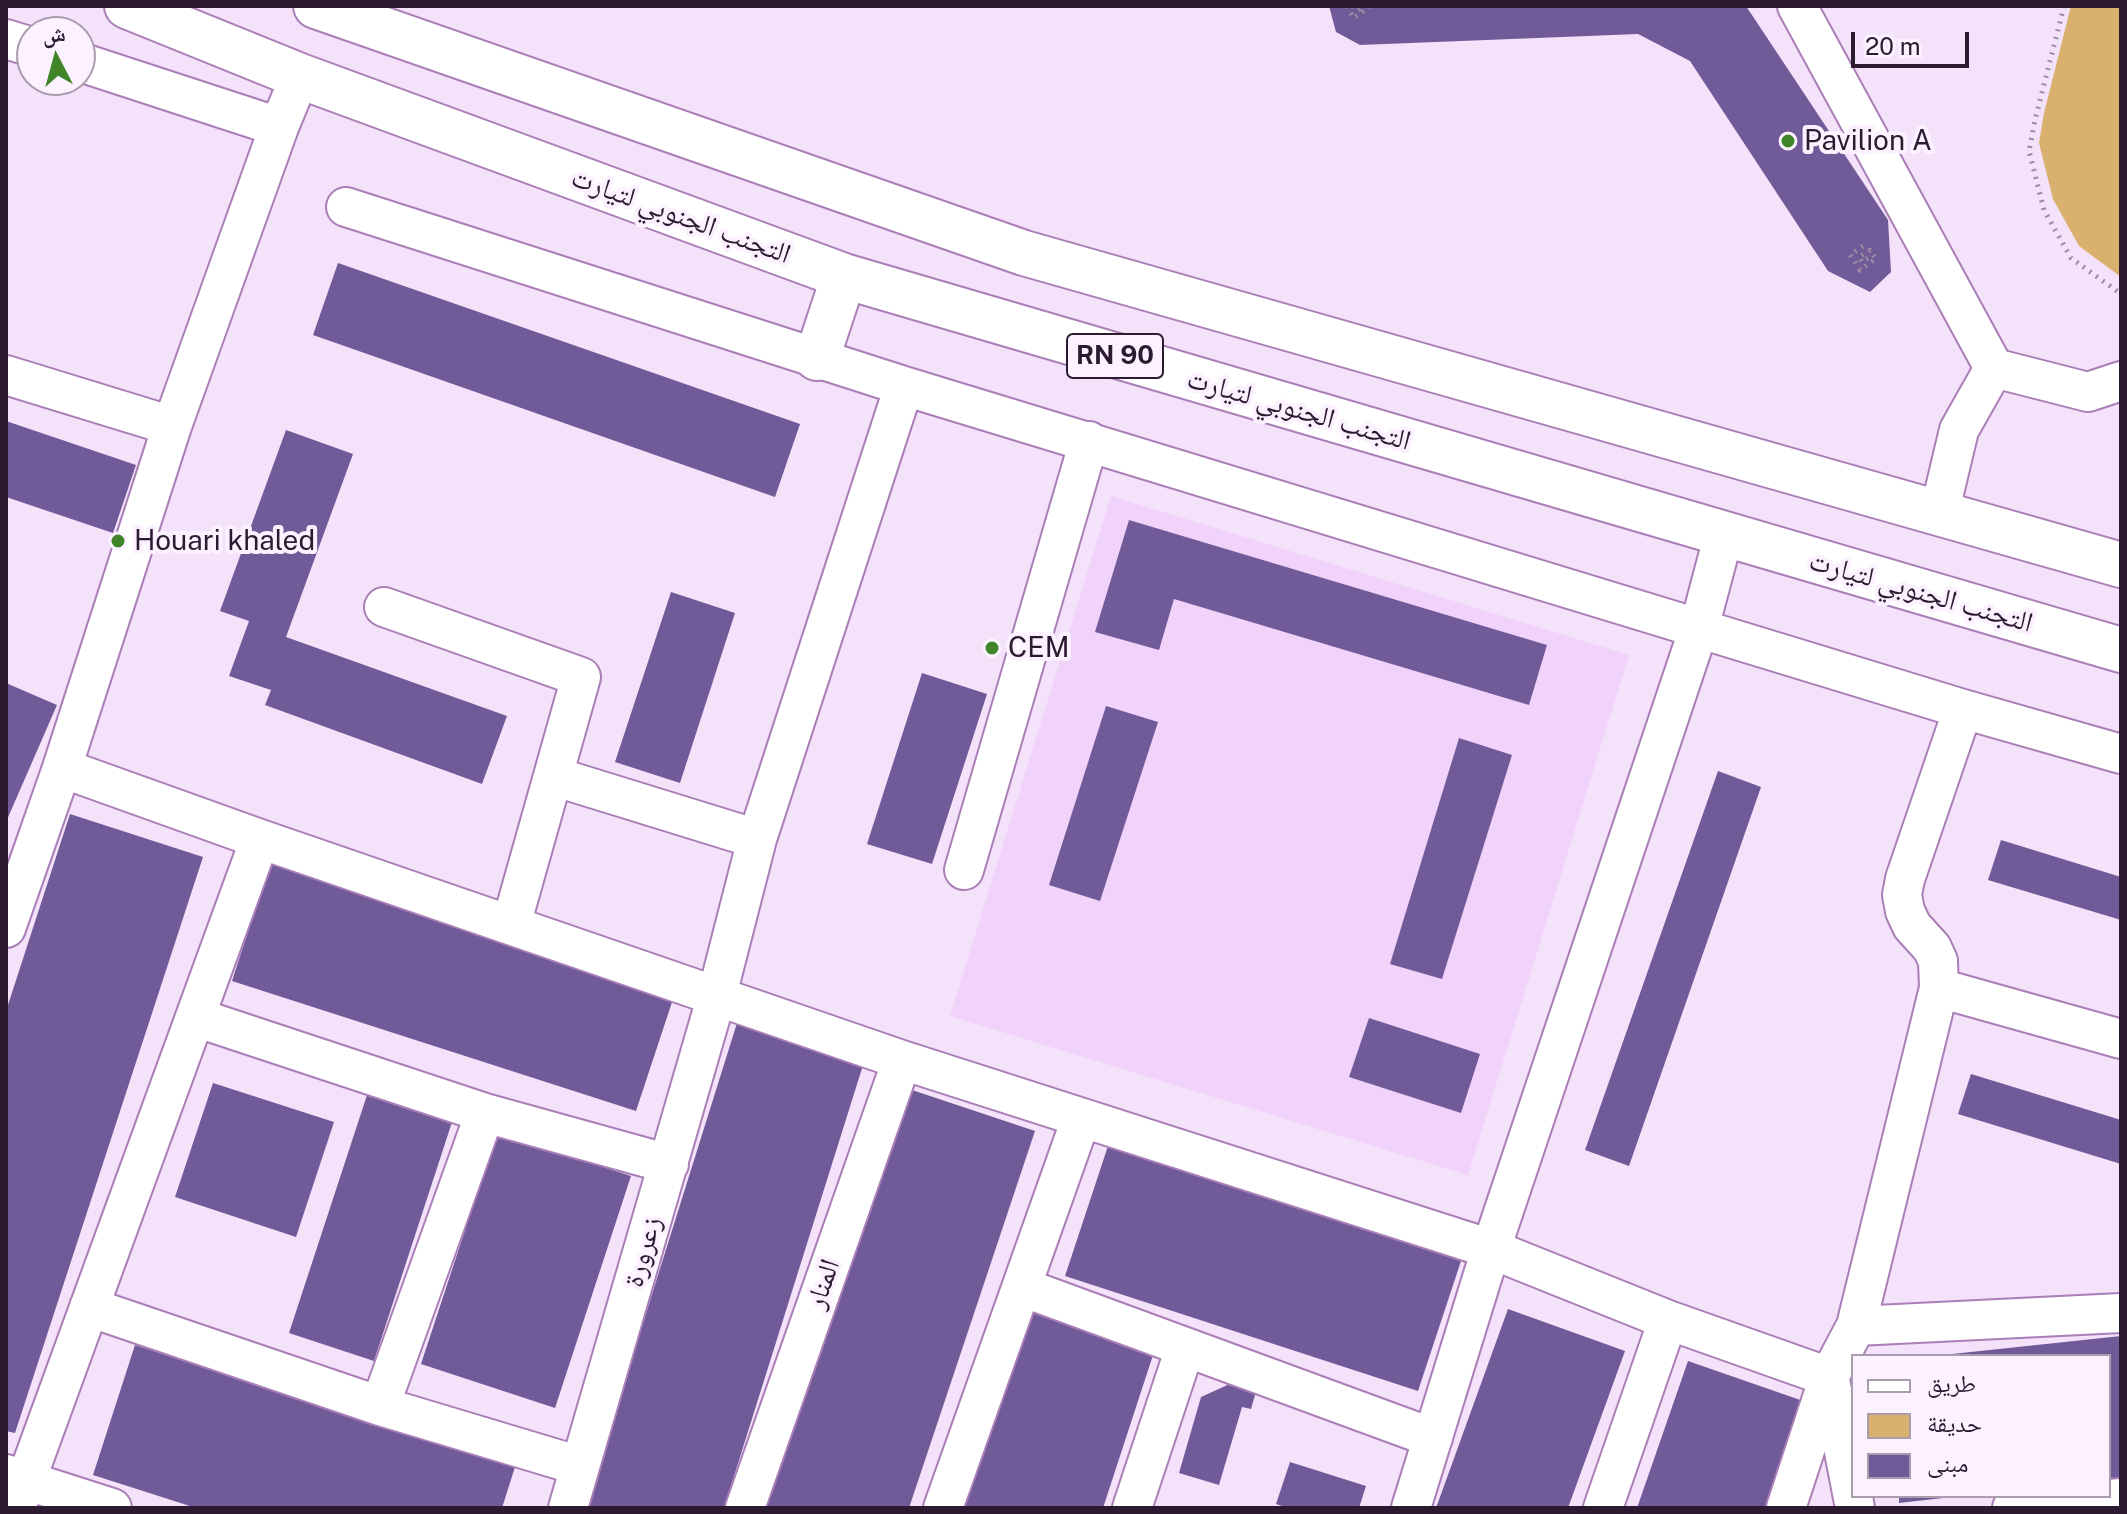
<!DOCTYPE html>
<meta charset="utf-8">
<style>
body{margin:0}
#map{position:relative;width:2127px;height:1514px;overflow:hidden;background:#f4e1fa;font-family:"Public Sans","Noto Naskh Arabic",sans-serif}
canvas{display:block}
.frame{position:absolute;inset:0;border:8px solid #2c1a31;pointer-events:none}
.legend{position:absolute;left:1851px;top:1354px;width:260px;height:144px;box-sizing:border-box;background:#fcf2ff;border:2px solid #a99cad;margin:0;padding:10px 14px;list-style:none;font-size:24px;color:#2c1a31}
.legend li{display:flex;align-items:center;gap:16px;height:40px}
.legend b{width:40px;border:2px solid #a99cad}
.north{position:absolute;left:16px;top:16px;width:80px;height:80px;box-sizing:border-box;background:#fcf2ff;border:2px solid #a99cad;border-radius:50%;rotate:354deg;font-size:22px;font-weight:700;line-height:32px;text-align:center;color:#2c1a31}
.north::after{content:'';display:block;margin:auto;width:28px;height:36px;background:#408528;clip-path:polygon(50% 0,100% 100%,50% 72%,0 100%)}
.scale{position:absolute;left:1851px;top:32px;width:118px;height:36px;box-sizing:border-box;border:4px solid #2c1a31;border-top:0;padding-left:10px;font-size:24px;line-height:28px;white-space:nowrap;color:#2c1a31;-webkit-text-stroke:6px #fcf2ff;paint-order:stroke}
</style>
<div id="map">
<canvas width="2127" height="1514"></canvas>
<div class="frame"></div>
<ul class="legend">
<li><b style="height:10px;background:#fff"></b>طريق</li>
<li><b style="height:22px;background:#d9b06d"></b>حديقة</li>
<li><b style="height:22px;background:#705b98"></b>مبنى</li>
</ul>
<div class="north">ش</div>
<div class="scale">20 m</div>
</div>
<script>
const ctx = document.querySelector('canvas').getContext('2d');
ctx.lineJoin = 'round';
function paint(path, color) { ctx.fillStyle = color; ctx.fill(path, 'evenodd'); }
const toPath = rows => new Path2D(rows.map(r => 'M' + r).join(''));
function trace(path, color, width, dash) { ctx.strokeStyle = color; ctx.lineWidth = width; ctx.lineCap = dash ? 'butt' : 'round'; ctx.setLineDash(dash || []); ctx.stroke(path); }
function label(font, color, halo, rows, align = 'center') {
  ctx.font = font + ' "Public Sans","Noto Naskh Arabic",sans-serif'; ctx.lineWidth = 8; ctx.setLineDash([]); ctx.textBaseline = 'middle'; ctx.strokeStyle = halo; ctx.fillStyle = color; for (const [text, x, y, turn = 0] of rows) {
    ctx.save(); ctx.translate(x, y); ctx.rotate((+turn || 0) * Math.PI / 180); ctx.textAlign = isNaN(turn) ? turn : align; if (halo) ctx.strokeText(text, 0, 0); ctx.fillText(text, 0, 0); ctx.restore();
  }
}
paint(toPath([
 [1111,496,1629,655,1468,1175,950,1016]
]), '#f1d2fa');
paint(toPath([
 [2071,6,2121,6,2121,277,2079,246,2053,199,2039,143,2044,113]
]), '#d9b06d');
paint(toPath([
 [1329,6,1746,6,1888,220,1891,272,1870,292,1828,271,1690,61,1638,34,1360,45,1336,32],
 [338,263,800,424,775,497,313,335],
 [6,421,136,465,113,533,6,497],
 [286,430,353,454,286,637,507,716,482,784,265,705,271,690,229,676,249,621,220,611],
 [1129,520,1547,645,1529,705,1174,599,1159,650,1095,632],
 [671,592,735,613,680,783,615,762],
 [922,673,987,694,932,864,867,844],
 [6,683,57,705,6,822],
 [1106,706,1158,722,1100,901,1049,885],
 [1459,738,1512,755,1442,979,1390,964],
 [1718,771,1761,787,1629,1166,1585,1150],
 [70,814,203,857,15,1433,6,1431,6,1011],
 [2001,840,2121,877,2121,920,1988,880],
 [271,860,676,990,636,1111,232,981],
 [1369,1018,1480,1054,1461,1113,1349,1077],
 [737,1023,864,1062,724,1508,585,1508],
 [1971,1074,2121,1120,2121,1164,1958,1114],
 [213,1083,334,1122,296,1237,175,1197],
 [903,1087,1035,1131,909,1508,763,1508],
 [369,1089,454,1116,374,1361,289,1333],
 [497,1133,631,1176,555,1408,421,1364],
 [1109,1143,1462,1258,1418,1391,1065,1276],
 [1029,1309,1155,1349,1103,1508,964,1508],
 [1508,1309,1625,1351,1568,1508,1436,1508],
 [2121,1336,2121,1479,2109,1480,2109,1356,1952,1356,1952,1354],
 [135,1345,515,1467,502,1508,196,1508,93,1475],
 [1688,1361,1809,1403,1772,1508,1637,1508],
 [1234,1382,1257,1388,1251,1409,1242,1407,1219,1485,1179,1473,1201,1397],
 [1290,1462,1366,1486,1359,1508,1288,1508,1276,1504],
 [1899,1496,1943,1496,1943,1498,1899,1503]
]), '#705b98');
const minor = toPath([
 [1797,6,1994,368,2088,392,2121,381],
 [6,39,32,47],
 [80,62,279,127],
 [346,207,904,386,1963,709,2121,754],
 [6,375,172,426],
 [1939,514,1959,430,1994,368],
 [384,607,581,677,511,925],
 [62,768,260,839,902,1060,1491,1249,1668,1320,1829,1377],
 [553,776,757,839],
 [964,870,1089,441],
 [6,928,62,768,172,426,279,127,300,76],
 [1939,988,2121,1039],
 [195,1017,485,1113,669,1164],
 [1022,1287,1433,1438],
 [89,1307,380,1406,580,1466],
 [1856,1326,1939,988,1938,961,1932,948,1912,926,1905,911,1902,895,1905,879,1963,709],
 [1830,1380,1855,1508],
 [380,1406,485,1113],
 [6,1474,112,1508],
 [16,1508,260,839],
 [568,1508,717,995,757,839,904,386],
 [745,1508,902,1060],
 [943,1508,1081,1119],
 [1132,1508,1185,1348],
 [1411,1508,1491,1249,1699,628,1724,534],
 [1603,1508,1668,1320],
 [1786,1508,1829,1377,1856,1326,2121,1313],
 [2012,1508,2121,1498]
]);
const highway = toPath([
 [127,6,300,76,844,276,2121,650],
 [316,6,1024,253,2121,565],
 [817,358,844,276]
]);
trace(minor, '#aa7eb7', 42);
trace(highway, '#aa7eb7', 48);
trace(toPath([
 [1347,6,1354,18,1370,6],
 [1353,6,1357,11,1363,7],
 [2064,6,2035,120,2029,151,2044,210,2071,258,2121,294],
 [1863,246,1850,255,1860,270,1876,259,1870,250,1859,257,1862,262,1868,258]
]), '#9c89a2', 5, [2, 6]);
trace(minor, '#fff', 38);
trace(highway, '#fff', 44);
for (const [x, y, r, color] of [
 [1788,141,8,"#408528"],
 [118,541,8,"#408528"],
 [992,648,8,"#408528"]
]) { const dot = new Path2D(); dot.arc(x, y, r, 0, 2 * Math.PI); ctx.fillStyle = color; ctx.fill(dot); trace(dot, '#fcf2ff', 3); }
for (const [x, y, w] of [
 [1115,356,96]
]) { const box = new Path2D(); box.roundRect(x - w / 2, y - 22, w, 44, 6); ctx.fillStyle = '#fcf2ff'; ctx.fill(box); trace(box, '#2c1a31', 2); }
label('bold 26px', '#2c1a31', null, [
 ["RN 90",1115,356]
]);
label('28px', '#2c1a31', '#fcf2ff', [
 ["Pavilion A",1804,141],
 ["Houari khaled",134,541],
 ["CEM",1008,648]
], 'left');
label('28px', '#2c1a31', '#fcf2ff', [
 ["التجنب الجنوبي لتيارت",681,216,20],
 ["التجنب الجنوبي لتيارت",1299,410,16],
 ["التجنب الجنوبي لتيارت",1921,592,16],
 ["زعرورة",643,1252,-74],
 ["المنار",823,1284,-71]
]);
</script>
